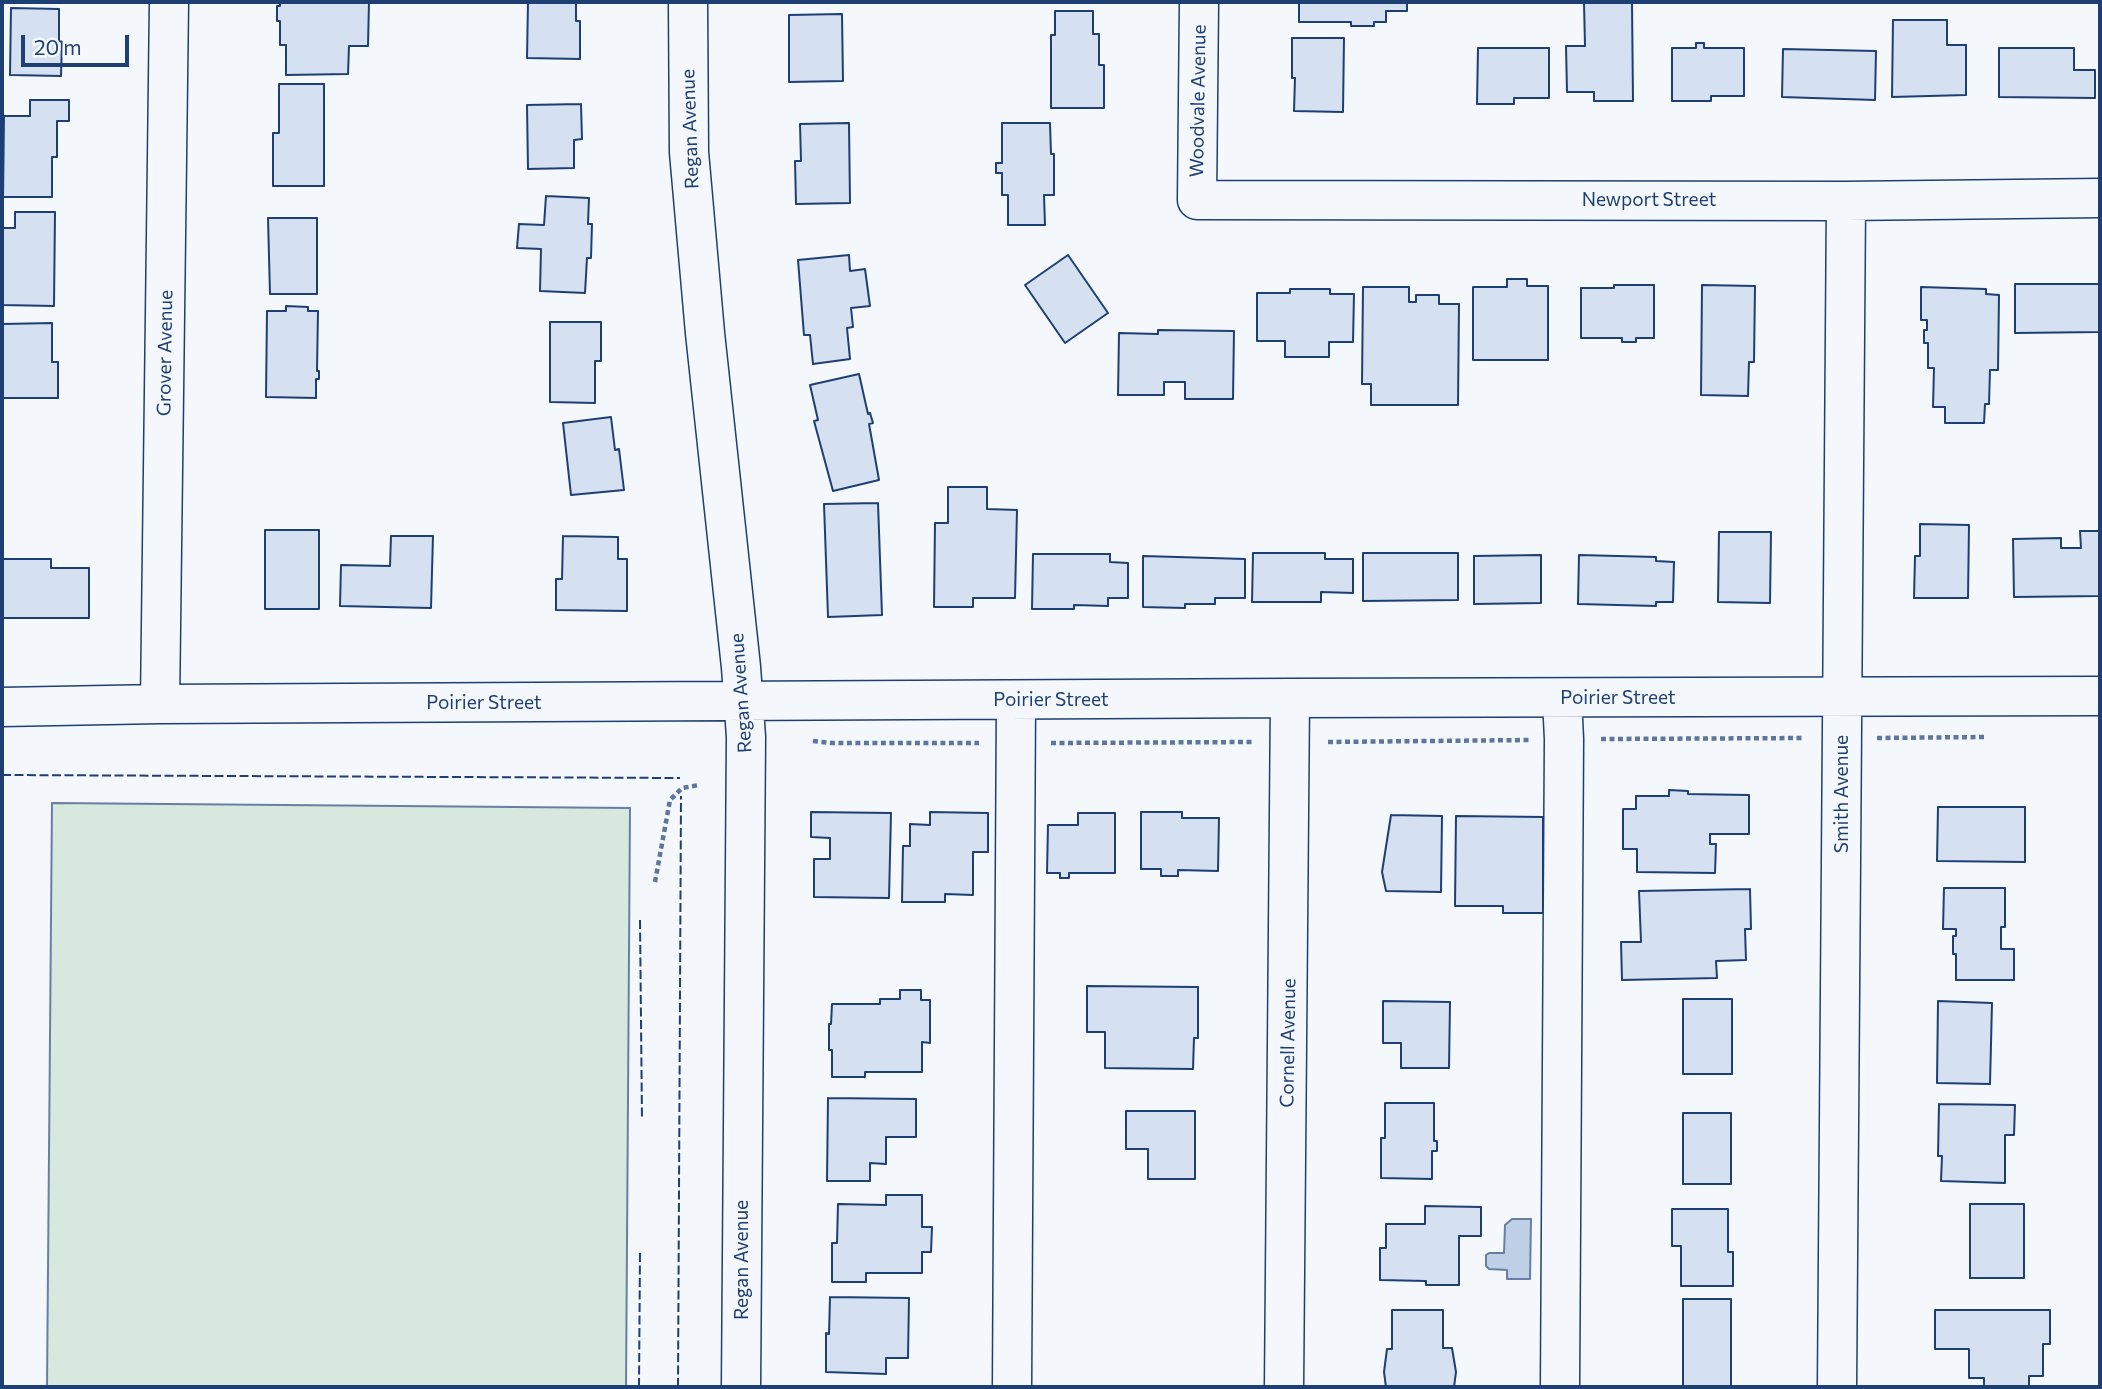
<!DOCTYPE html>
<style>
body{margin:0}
#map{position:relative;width:2102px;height:1389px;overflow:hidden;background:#f4f7fb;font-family:Commissioner,sans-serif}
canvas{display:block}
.frame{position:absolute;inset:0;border:4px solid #1d3f73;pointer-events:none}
.scale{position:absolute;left:21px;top:35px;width:108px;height:32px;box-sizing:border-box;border:4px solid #1d3f73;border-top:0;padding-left:9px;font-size:21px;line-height:24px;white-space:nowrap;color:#1d3f73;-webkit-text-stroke:5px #f4f7fb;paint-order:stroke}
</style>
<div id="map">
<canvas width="2102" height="1389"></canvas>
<div class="frame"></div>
<div class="scale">20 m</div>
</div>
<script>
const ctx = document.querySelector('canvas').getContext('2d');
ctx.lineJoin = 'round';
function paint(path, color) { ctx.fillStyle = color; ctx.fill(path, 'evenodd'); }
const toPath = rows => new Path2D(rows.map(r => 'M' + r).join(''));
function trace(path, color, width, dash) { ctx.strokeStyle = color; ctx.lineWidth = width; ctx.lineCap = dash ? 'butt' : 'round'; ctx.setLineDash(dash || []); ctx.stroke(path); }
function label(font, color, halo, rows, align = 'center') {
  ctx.font = font + ' Commissioner,sans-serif'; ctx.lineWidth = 5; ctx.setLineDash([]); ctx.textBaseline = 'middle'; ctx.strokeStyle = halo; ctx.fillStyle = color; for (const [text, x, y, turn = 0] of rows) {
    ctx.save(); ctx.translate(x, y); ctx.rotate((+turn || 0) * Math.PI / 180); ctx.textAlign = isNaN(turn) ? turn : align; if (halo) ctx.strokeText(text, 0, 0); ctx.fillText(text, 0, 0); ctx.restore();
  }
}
const green = toPath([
 [52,803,630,808,626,1387,47,1387,52,803]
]);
paint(green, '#d7e8df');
trace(green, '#687fa3', 2);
const water = toPath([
 [1512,1219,1531,1219,1530,1279,1507,1279,1507,1270,1489,1269,1486,1266,1486,1255,1489,1253,1504,1253,1505,1225,1512,1219]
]);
paint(water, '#bed0e5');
trace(water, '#687fa3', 2);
const building = toPath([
 [280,2,369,2,368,46,349,46,348,74,286,75,286,45,280,45,280,21,277,21,277,6,280,6,280,2],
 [528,2,576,2,576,21,580,21,580,59,527,58,528,2],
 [1299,2,1407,2,1407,11,1386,11,1386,22,1374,22,1374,26,1351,26,1351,22,1299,22,1299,2],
 [1584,3,1632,3,1633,101,1594,101,1594,92,1567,92,1566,46,1585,46,1584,3],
 [11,8,59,9,59,41,62,42,61,76,10,75,11,8],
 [1055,11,1093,11,1093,34,1099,34,1099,65,1104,65,1104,108,1051,108,1051,35,1055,35,1055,11],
 [842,14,843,81,789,82,789,15,842,14],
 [1893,20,1947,20,1947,45,1966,45,1966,95,1892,97,1893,20],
 [1292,38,1344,38,1343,112,1294,111,1295,78,1292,78,1292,38],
 [1696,43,1704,43,1704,48,1744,48,1744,96,1711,96,1711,101,1672,101,1672,48,1696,48,1696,43],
 [1478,48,1549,48,1549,98,1514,98,1514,104,1477,104,1478,48],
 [1999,48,2074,48,2074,70,2095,70,2095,98,1999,97,1999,48],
 [1783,49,1876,51,1875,100,1782,97,1783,49],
 [279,84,324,84,324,186,273,186,273,133,279,133,279,84],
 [30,100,69,100,69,121,57,121,57,157,52,157,52,197,3,197,4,116,30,116,30,100],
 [581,104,582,139,574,140,574,168,528,169,527,105,581,104],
 [849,123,850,203,796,204,795,161,801,161,800,124,849,123],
 [1002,123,1050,123,1051,154,1054,154,1054,195,1044,195,1045,225,1008,225,1008,195,1002,195,1002,173,996,173,996,163,1002,163,1002,123],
 [546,196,589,198,588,224,592,224,591,258,587,258,585,293,540,291,541,249,517,248,519,224,544,225,546,196],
 [15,212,55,212,54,306,2,305,2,228,15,228,15,212],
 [268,218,317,218,317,294,270,294,268,218],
 [849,255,850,271,865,269,870,306,851,308,853,327,847,328,850,359,813,364,810,335,804,335,798,260,849,255],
 [1068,255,1108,313,1065,343,1025,285,1068,255],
 [1507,279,1527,279,1527,286,1548,286,1548,360,1473,360,1473,287,1507,287,1507,279],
 [2015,284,2100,284,2100,332,2015,333,2015,284],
 [1614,285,1654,285,1654,338,1636,338,1636,342,1622,342,1622,338,1581,338,1581,288,1614,288,1614,285],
 [1702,285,1755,286,1754,362,1749,362,1748,396,1701,395,1702,285],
 [1363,287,1409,287,1409,302,1416,302,1416,295,1439,295,1439,304,1459,304,1458,405,1371,405,1371,384,1362,384,1363,287],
 [1921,287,1986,289,1986,294,1999,295,1998,370,1990,370,1989,404,1985,404,1984,423,1945,423,1945,407,1933,407,1934,368,1928,368,1928,343,1924,343,1924,330,1927,330,1927,320,1921,320,1921,287],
 [1290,289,1330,289,1330,294,1354,294,1353,342,1329,342,1329,357,1285,357,1285,341,1257,341,1257,293,1290,293,1290,289],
 [286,306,308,307,308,311,318,311,317,371,319,371,319,379,316,379,316,398,266,397,267,311,286,311,286,306],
 [550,322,601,322,601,361,595,361,595,403,550,402,550,322],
 [52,323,52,362,58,362,58,398,2,398,3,324,52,323],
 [1158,330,1234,331,1233,399,1185,399,1185,382,1164,382,1164,395,1118,395,1119,333,1158,334,1158,330],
 [859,374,868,414,870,413,873,423,869,424,879,480,833,491,814,421,818,420,810,385,859,374],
 [611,417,615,450,619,449,624,490,571,495,563,423,611,417],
 [948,487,987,487,987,509,1017,510,1015,598,973,598,973,607,934,607,935,523,948,523,948,487],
 [878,503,882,615,828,617,824,504,878,503],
 [1920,524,1969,525,1968,598,1914,598,1915,556,1920,556,1920,524],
 [265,530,319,530,319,609,265,609,265,530],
 [2080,531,2100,531,2100,596,2014,597,2013,539,2061,538,2061,548,2081,548,2080,531],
 [1719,532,1771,532,1770,603,1718,602,1719,532],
 [391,536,433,536,431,608,340,606,341,565,390,566,391,536],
 [563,536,618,537,618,559,627,559,627,611,556,610,556,579,562,579,563,536],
 [1253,553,1325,553,1325,559,1353,559,1353,593,1321,592,1321,602,1252,602,1253,553],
 [1363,553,1458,553,1458,600,1363,601,1363,553],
 [1033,554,1110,554,1110,562,1128,563,1128,598,1108,598,1108,606,1074,605,1074,609,1032,609,1033,554],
 [1541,555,1541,603,1474,604,1474,556,1541,555],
 [1579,555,1656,557,1656,561,1674,562,1673,602,1656,602,1656,606,1578,604,1579,555],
 [1143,556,1245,559,1245,598,1215,598,1215,604,1185,604,1185,608,1143,607,1143,556],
 [3,559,51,559,51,568,89,568,89,618,3,618,3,559],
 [1669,790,1688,791,1688,794,1749,795,1749,834,1710,834,1710,844,1716,844,1715,873,1637,872,1637,849,1623,849,1623,809,1636,809,1636,796,1669,796,1669,790],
 [1938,807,2025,807,2025,862,1937,861,1938,807],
 [811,812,891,813,889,898,814,897,814,859,830,859,830,838,811,837,811,812],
 [930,812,988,813,988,852,973,852,973,895,945,894,945,902,902,902,903,846,910,846,910,824,930,825,930,812],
 [1141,812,1182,812,1182,818,1219,818,1218,871,1178,870,1178,876,1161,876,1161,869,1141,869,1141,812],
 [1078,813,1115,813,1115,873,1069,873,1069,878,1060,878,1060,873,1047,873,1048,825,1078,825,1078,813],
 [1391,815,1442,816,1441,892,1386,891,1382,872,1391,815],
 [1456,816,1543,817,1543,913,1503,913,1503,906,1455,906,1456,816],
 [1944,888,2005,888,2005,927,2001,927,2001,949,2014,949,2014,980,1956,980,1956,954,1953,954,1953,936,1956,936,1956,929,1943,929,1944,888],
 [1750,889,1751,929,1745,929,1746,960,1716,961,1717,978,1622,980,1621,942,1641,942,1639,891,1750,889],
 [1087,986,1198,987,1198,1038,1194,1038,1193,1069,1105,1068,1105,1032,1087,1032,1087,986],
 [900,990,921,990,921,1000,930,1000,930,1043,922,1042,922,1072,865,1072,865,1077,832,1077,832,1050,829,1050,829,1024,831,1024,832,1004,880,1004,880,999,900,999,900,990],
 [1683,999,1732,999,1732,1074,1683,1074,1683,999],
 [1383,1001,1450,1002,1449,1068,1401,1068,1401,1043,1383,1043,1383,1001],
 [1938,1001,1992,1003,1990,1084,1937,1083,1938,1001],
 [828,1098,916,1099,916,1137,886,1137,886,1164,870,1163,870,1181,827,1181,828,1098],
 [1385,1103,1434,1103,1434,1141,1437,1141,1437,1151,1432,1151,1432,1179,1381,1178,1381,1138,1385,1138,1385,1103],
 [1939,1104,2015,1105,2014,1135,2005,1135,2005,1183,1941,1181,1942,1156,1938,1156,1939,1104],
 [1126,1111,1195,1111,1195,1179,1148,1179,1148,1149,1126,1149,1126,1111],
 [1683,1113,1731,1113,1731,1184,1683,1184,1683,1113],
 [886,1195,922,1195,922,1227,932,1227,931,1252,922,1252,922,1273,866,1273,866,1282,832,1282,832,1243,837,1243,838,1204,886,1205,886,1195],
 [1970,1204,2024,1204,2024,1278,1970,1278,1970,1204],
 [1425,1206,1481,1207,1481,1236,1459,1236,1459,1285,1426,1285,1426,1281,1380,1280,1380,1248,1386,1248,1386,1224,1425,1224,1425,1206],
 [1672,1209,1728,1209,1728,1252,1733,1252,1733,1286,1681,1286,1681,1246,1672,1246,1672,1209],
 [830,1297,909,1298,908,1358,886,1358,886,1374,826,1372,826,1333,829,1334,830,1297],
 [1683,1299,1731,1299,1731,1387,1683,1387,1683,1299],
 [1392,1310,1443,1310,1443,1348,1452,1348,1456,1372,1454,1387,1386,1387,1384,1372,1387,1349,1392,1349,1392,1310],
 [1935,1310,2050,1310,2050,1344,2043,1344,2043,1376,2029,1376,2029,1387,1984,1387,1984,1378,1969,1378,1969,1349,1935,1349,1935,1310]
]);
paint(building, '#d5e0f0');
trace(building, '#1d3f73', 2);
const minor = toPath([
 [688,2,689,152,705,333,741,667,746,737,741,1387],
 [1199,2,1197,200,1846,201,2100,198],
 [160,704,169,2],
 [2,707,160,704,1290,698,2100,696],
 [1012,1387,1016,700],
 [1284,1387,1290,698],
 [1560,1387,1564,739,1562,699],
 [1837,1387,1846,201]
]);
trace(minor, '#1d3f73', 41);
trace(toPath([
 [1877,738,1984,737],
 [1601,739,1805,738],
 [813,741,832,743,979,743],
 [1328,742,1529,740],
 [1051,743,1252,742],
 [655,882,670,800,682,788,699,785]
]), '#5e769c', 4.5, [5, 3.5]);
trace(minor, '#f4f7fb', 38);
trace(toPath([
 [2,775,680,778],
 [640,920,642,1120],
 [639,1387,640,1252],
 [678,1387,681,796]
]), '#1d3f73', 2, [9, 3.5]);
label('19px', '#1d3f73', '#f4f7fb', [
 ["Woodvale Avenue",1198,101,-89],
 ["Regan Avenue",690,129,-92],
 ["Newport Street",1649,200],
 ["Grover Avenue",165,353,-89],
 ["Regan Avenue",741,693,-94],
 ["Poirier Street",1618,698],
 ["Poirier Street",1051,700],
 ["Poirier Street",484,703],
 ["Smith Avenue",1842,794,-90],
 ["Cornell Avenue",1288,1043,-89],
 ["Regan Avenue",742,1260,-90]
]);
</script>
